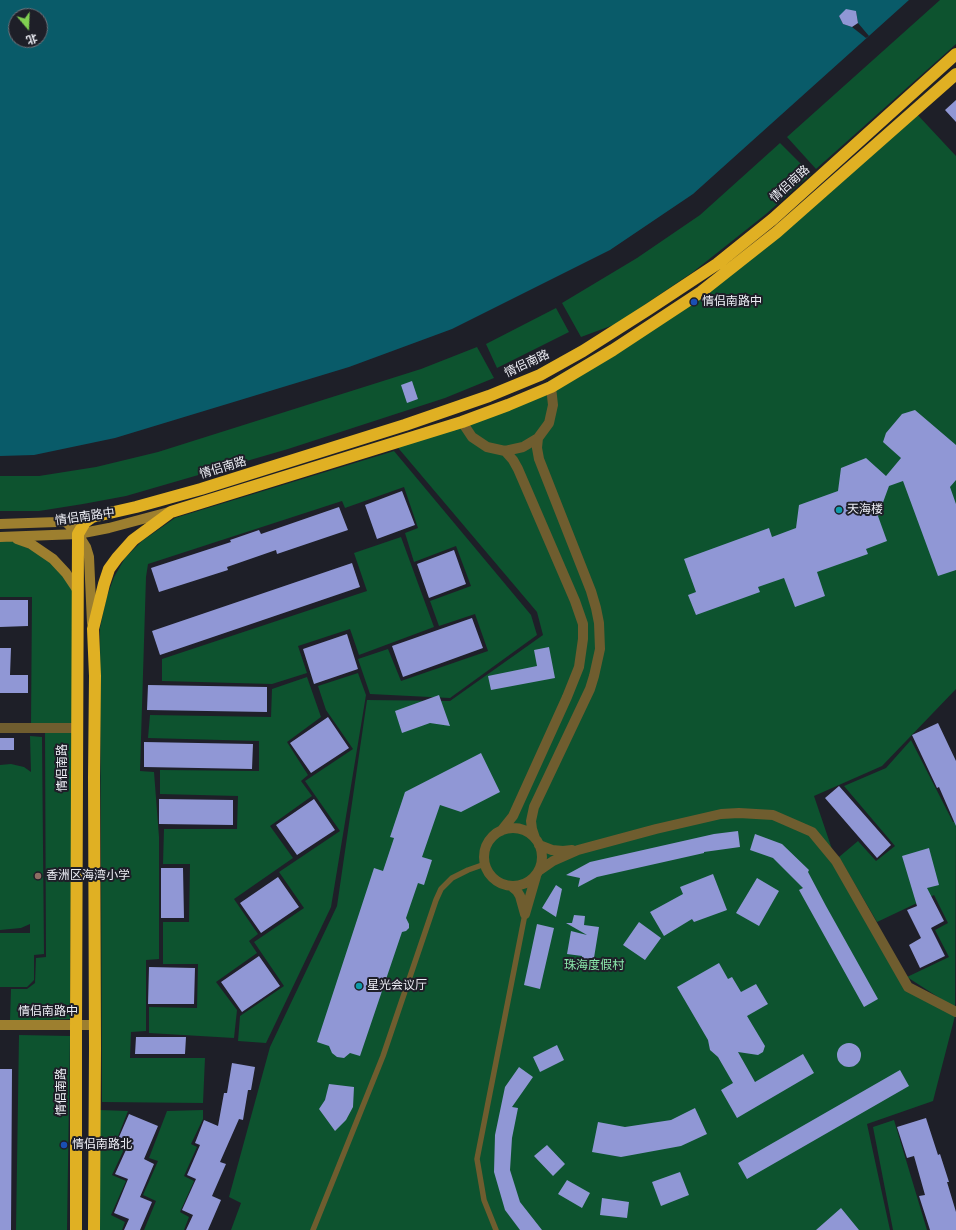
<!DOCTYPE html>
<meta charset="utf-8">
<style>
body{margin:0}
#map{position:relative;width:956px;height:1230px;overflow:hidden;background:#1e1f28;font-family:"Fira Sans Condensed","Noto Sans SC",sans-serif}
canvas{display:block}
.north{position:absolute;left:8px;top:8px;width:40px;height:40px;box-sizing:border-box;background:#1e1f28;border:1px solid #71727a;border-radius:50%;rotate:161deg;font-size:11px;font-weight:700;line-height:16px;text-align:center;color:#edeef5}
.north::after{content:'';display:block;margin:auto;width:14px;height:18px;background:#80d051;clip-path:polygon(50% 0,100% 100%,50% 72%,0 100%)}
</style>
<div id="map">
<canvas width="956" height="1230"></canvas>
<div class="north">北</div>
</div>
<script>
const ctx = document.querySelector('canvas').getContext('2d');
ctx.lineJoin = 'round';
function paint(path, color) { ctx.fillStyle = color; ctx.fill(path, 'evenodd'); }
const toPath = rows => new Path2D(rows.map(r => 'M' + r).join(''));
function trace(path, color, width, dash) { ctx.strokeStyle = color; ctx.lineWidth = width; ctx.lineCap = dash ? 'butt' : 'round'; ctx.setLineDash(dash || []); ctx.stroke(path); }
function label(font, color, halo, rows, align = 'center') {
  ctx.font = font + ' "Fira Sans Condensed","Noto Sans SC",sans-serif'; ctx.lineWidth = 4; ctx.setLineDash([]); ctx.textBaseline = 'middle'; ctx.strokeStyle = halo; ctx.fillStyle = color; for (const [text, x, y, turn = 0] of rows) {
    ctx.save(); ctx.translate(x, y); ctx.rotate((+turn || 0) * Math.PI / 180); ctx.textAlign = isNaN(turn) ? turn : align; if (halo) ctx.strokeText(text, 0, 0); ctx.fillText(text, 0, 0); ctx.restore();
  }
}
paint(toPath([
 [940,0,956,0,956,44,816,169,787,137],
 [914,111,956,156,956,689,882,766,814,796,836,861,908,987,956,1012,933,1101,867,1124,890,1230,231,1230,241,1203,229,1197,270,1047,337,906,367,700,450,701,543,635,537,612,394,443,508,405,701,292],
 [780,143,811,174,766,214,693,272,616,324,581,337,562,303,637,258,700,215],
 [556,308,569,332,497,368,486,344],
 [477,347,494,378,445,398,288,449,126,496,83,504,39,511,0,511,0,476,39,476,96,467,158,452,421,369],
 [394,451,531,615,537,635,450,698,370,694,358,659,388,649,401,681,488,651,475,614,439,626,430,601,471,586,456,546,414,562,405,533,418,528,404,487,345,508,342,501,148,564,146,577,140,771,154,772,159,837,159,959,146,960,146,1031,131,1032,130,1058,205,1058,203,1103,102,1102,100,628,106,599,114,577,125,558,142,541,175,518],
 [401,537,434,627,359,655,350,629,298,646,307,673,272,684,162,681,162,659,367,591,354,553],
 [0,540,10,540,34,551,56,565,74,592,73,723,31,724,32,597,0,597],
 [358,673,366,695,331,907,266,1043,238,1041,240,1016,284,986,254,942,304,908,279,872,340,831,305,781,353,749,326,710,318,686],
 [307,677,321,717,287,742,308,775,301,781,312,796,270,826,293,858,234,899,258,934,249,941,257,953,216,982,237,1010,234,1038,149,1033,149,1007,197,1008,198,964,163,964,163,922,189,922,190,864,163,864,164,829,237,829,238,796,160,794,160,770,259,771,259,741,148,738,150,715,271,717,272,689],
 [45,732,72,732,70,1019,10,1021,11,989,27,989,35,983,36,958,46,957],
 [30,736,42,737,44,954,34,955,34,980,27,987,0,987,0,933,30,933,30,924,21,928,0,930,0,765,11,764,24,767,31,772],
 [911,740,953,822,956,821,955,1008,907,977,949,957,935,930,948,923,934,895,877,922,839,857,858,841,876,861,895,846,844,786,886,768],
 [19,1035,70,1036,67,1230,16,1230],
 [99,1110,128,1111,117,1139,127,1143,112,1175,126,1181,111,1215,125,1222,122,1230,99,1230],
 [203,1110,203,1119,191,1144,197,1147,184,1176,194,1181,180,1212,189,1217,184,1230,144,1230,156,1201,143,1195,158,1161,149,1158,167,1111],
 [894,1120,927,1230,893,1230,873,1127]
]), '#0d532f');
paint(toPath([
 [0,0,909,0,693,194,610,250,452,329,349,367,115,438,34,455,0,456],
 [16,16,40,16,40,40,16,40]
]), '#095b69');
paint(toPath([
 [856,11,858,23,869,36,866,38,852,27,843,24,839,16]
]), '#1e1f28');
paint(toPath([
 [846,9,856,11,858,23,852,27,843,24,839,16],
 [956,100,956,122,945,110],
 [412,381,418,399,407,403,401,385],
 [915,410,956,445,956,480,950,487,956,504,956,570,938,576,903,481,889,486,878,516,887,541,866,549,868,554,817,572,825,596,795,607,784,578,758,587,760,592,696,615,688,595,696,592,684,559,769,528,772,537,796,528,799,505,838,491,841,468,866,458,886,476,901,458,883,442,886,433,902,414],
 [402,491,415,525,377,539,365,505],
 [339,507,348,530,277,554,276,550,227,567,228,570,159,592,151,568,231,542,230,540,259,530,261,534],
 [454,550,466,584,429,598,417,564],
 [352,563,360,587,160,655,152,631],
 [0,600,28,600,28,626,0,627],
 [472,618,483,648,403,677,392,646],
 [347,634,358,669,314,684,303,649],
 [549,647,555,678,491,690,488,676,537,666,534,650],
 [0,648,11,648,10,675,28,675,28,693,0,693],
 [148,685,267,687,267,712,147,710],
 [439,695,450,726,430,723,402,733,395,711],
 [328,717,349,748,311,773,290,743],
 [938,723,956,761,956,826,939,787,937,788,912,735],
 [0,738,14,738,14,750,0,750],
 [144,742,253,744,252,769,144,767],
 [481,753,500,792,461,812,440,805,422,857,432,860,424,885,418,883,406,918,409,924,409,928,406,931,402,932,360,1056,350,1053,344,1058,337,1057,332,1053,329,1046,317,1042,374,868,383,871,394,838,390,837,405,792],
 [839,786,891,845,877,858,825,798],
 [159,799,233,800,233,825,159,824],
 [314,799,335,830,297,855,276,825],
 [738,831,740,847,704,852,704,853,597,877,578,887,580,878,566,875,590,862,714,834],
 [755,834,782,844,809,870,808,872,826,906,878,999,864,1007,799,890,803,888,773,858,750,850],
 [929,848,939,885,927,888,944,921,931,928,945,956,920,968,909,945,921,938,907,910,917,906,902,856],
 [161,868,183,868,184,918,161,918],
 [713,874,727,910,694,922,692,919,664,936,650,912,683,894,680,887],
 [278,877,299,907,261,933,240,903],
 [757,878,779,891,759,926,736,913],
 [556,885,562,889,556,917,542,908],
 [574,915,585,916,584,925,599,927,593,964,581,962,582,956,567,954,571,931,587,935,566,923,572,923],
 [639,922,661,938,645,960,623,945],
 [537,924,554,928,540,989,524,985],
 [259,956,280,986,242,1012,221,982],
 [719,963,728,979,732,977,741,992,756,984,768,1004,747,1016,765,1046,763,1052,758,1055,738,1052,755,1082,803,1054,814,1073,737,1118,721,1090,733,1083,718,1057,710,1050,708,1040,677,987],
 [149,967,195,968,194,1004,148,1004],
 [136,1037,186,1037,185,1054,135,1054],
 '837 1055a12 12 0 1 1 24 0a12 12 0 1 1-24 0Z',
 [557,1045,564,1060,540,1072,533,1057],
 [232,1063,255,1067,251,1090,248,1090,243,1120,239,1119,220,1162,226,1164,212,1196,221,1200,208,1230,186,1230,193,1215,182,1210,196,1179,187,1175,200,1145,195,1143,204,1120,218,1126,224,1093,227,1093],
 [519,1067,533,1077,512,1107,518,1108,512,1138,510,1170,520,1202,542,1230,520,1230,505,1210,494,1172,495,1135,505,1087],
 [0,1069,12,1069,11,1230,0,1230],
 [900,1070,909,1086,747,1179,738,1163],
 [329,1084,354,1087,353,1107,346,1120,335,1131,319,1109,325,1100],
 [695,1108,707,1134,681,1146,621,1157,592,1152,598,1122,625,1127,671,1120],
 [129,1114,158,1126,144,1159,154,1164,140,1197,152,1202,140,1230,124,1230,129,1219,114,1213,128,1179,115,1174,130,1141,119,1137],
 [926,1118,938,1155,940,1154,949,1182,947,1182,956,1212,956,1230,930,1230,919,1196,925,1195,914,1156,907,1158,897,1127],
 [547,1145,565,1164,553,1176,534,1156],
 [680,1172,689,1195,661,1206,652,1182],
 [567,1180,590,1193,582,1208,558,1194],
 [602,1198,629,1202,627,1218,600,1215],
 [841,1208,859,1230,816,1230]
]), '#9097d5');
trace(toPath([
 [313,1230,383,1056,436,900,441,889,452,878,468,870,485,864],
 [496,1230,484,1200,477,1159,525,914]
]), '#6f5d2f', 5.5);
trace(toPath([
 [462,422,472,437,487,447,505,451,523,447,538,438,549,423,553,405,551,387],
 [0,728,77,728],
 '484 857a29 29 0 1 1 58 0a29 29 0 1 1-58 0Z',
 [501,831,513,816,567,697,579,667,583,639,583,624,575,601,518,469,513,460,505,451],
 [535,838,532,829,531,821,534,807,590,689,594,676,600,649,599,623,596,608,591,591,539,459,537,448,538,438],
 [539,845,552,850,563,851,572,850],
 [540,870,553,861,578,850,656,829,721,814,739,813,773,815,812,832,836,861,908,987,956,1012],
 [511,886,517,891,520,896,525,914],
 [525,914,536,876]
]), '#6f5d2f', 10);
trace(toPath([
 [65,521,78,534,86,547,89,557,92,623],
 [0,524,57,522,92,517],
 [0,537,78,534,109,528,169,512],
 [17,539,31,544,53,559,66,573,78,591],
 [0,1025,95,1025]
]), '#9d7f2f', 10);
trace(toPath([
 [76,1230,76,1025,78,534,85,522,92,517,136,507,201,489,405,425,489,396,540,375,583,351,649,309,717,264,773,219,956,54],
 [94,1230,95,1048,94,777,95,676,93,629,104,584,109,569,117,558,133,540,171,512,462,422,508,405,551,387,613,350,701,292,777,232,956,74]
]), '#e0b023', 12);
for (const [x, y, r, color] of [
 [694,302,4,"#1a4fb4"],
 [839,510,4,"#0f9aa8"],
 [38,876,4,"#8d6e63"],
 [359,986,4,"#0f9aa8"],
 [64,1145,4,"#1a4fb4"]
]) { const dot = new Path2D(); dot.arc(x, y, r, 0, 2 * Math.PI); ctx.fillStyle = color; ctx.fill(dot); trace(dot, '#1e1f28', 1.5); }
label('12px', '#edeef5', '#1e1f28', [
 ["情侣南路",790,184,-42],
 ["情侣南路",527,364,-25],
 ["情侣南路",223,468,-17],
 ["情侣南路中",85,517,-8],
 ["情侣南路",63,768,-90],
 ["情侣南路中",48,1012],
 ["情侣南路",62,1092,-90]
]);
label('12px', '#edeef5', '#1e1f28', [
 ["情侣南路中",702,302],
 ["天海楼",847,510],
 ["香洲区海湾小学",46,876],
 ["星光会议厅",367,986],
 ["情侣南路北",72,1145]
], 'left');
label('12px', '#8be7ab', '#1e1f28', [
 ["珠海度假村",594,966]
]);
</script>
